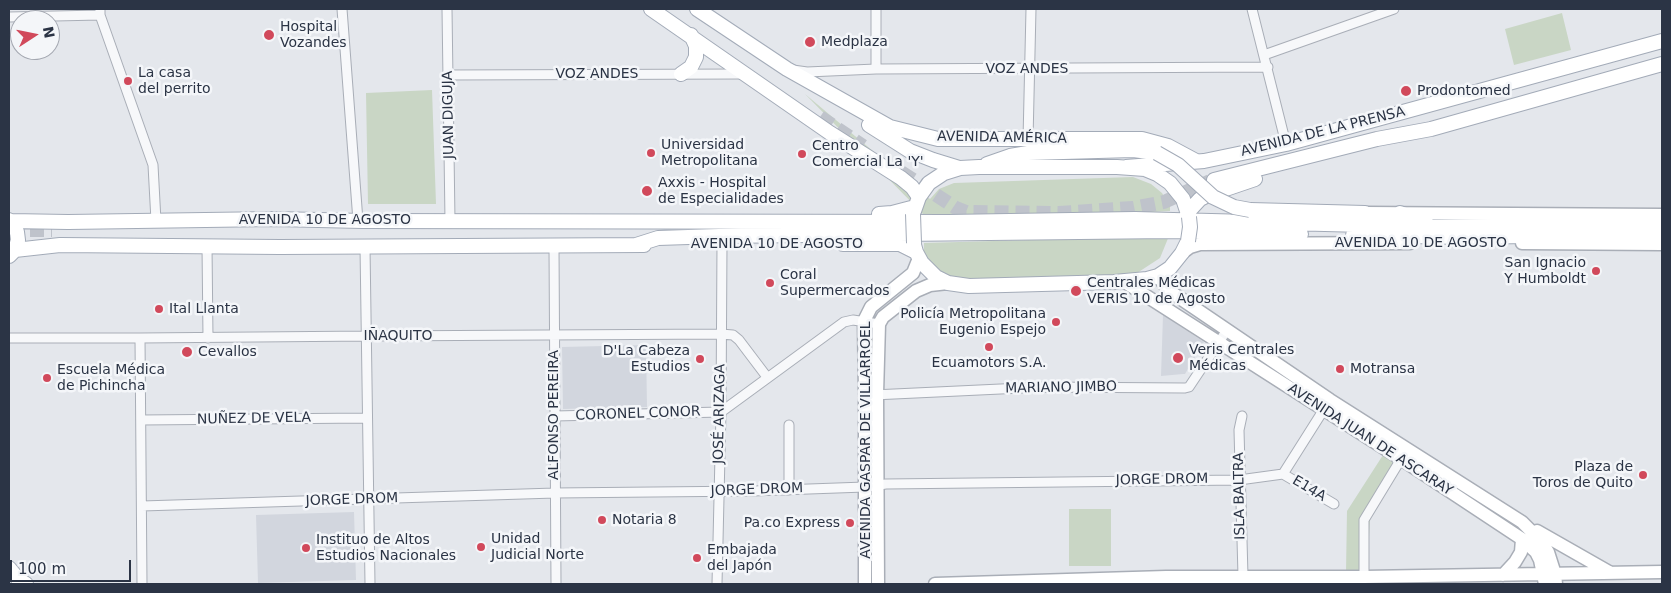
<!DOCTYPE html>
<meta charset="utf-8">
<style>
body{margin:0}
#map{position:relative;width:1671px;height:593px;overflow:hidden;background:#e4e7ec;font-family:"DejaVu Sans",sans-serif}
canvas{display:block}
.frame{position:absolute;inset:0;border:10px solid #2b3445;pointer-events:none}
.north{position:absolute;left:10px;top:10px;width:50px;height:50px;box-sizing:border-box;background:#f4f6f9;border:1px solid #a4a8b1;border-radius:50%;rotate:79deg;font-size:14px;font-weight:700;line-height:20px;text-align:center;color:#2b3445}
.north::after{content:'';display:block;margin:auto;width:18px;height:22px;background:#d1495b;clip-path:polygon(50% 0,100% 100%,50% 72%,0 100%)}
.scale{position:absolute;left:10px;top:560px;width:121px;height:22px;box-sizing:border-box;border:2px solid #2b3445;border-top:0;padding-left:6px;font-size:15px;line-height:18px;white-space:nowrap;color:#2b3445;-webkit-text-stroke:4px #f4f6f9;paint-order:stroke}
</style>
<div id="map">
<canvas width="1671" height="593"></canvas>
<div class="frame"></div>
<div class="north">N</div>
<div class="scale">100 m</div>
</div>
<script>
const ctx = document.querySelector('canvas').getContext('2d');
ctx.lineJoin = 'round';
function paint(path, color) { ctx.fillStyle = color; ctx.fill(path, 'evenodd'); }
const toPath = rows => new Path2D(rows.map(r => 'M' + r).join(''));
function trace(path, color, width, dash) { ctx.strokeStyle = color; ctx.lineWidth = width; ctx.lineCap = dash ? 'butt' : 'round'; ctx.setLineDash(dash || []); ctx.stroke(path); }
function label(font, color, halo, rows, align = 'center') {
  ctx.font = font + ' "DejaVu Sans",sans-serif'; ctx.lineWidth = 5; ctx.setLineDash([]); ctx.textBaseline = 'middle'; ctx.strokeStyle = halo; ctx.fillStyle = color; for (const [text, x, y, turn = 0] of rows) {
    ctx.save(); ctx.translate(x, y); ctx.rotate((+turn || 0) * Math.PI / 180); ctx.textAlign = isNaN(turn) ? turn : align; if (halo) ctx.strokeText(text, 0, 0); ctx.fillText(text, 0, 0); ctx.restore();
  }
}
paint(toPath([
 [1163,315,1204,342,1185,374,1183,374,1161,376],
 [646,345,647,407,563,409,562,347],
 [354,512,356,580,258,583,256,515]
]), '#d2d6de');
paint(toPath([
 [1562,13,1571,50,1514,65,1505,29],
 [432,90,436,204,368,204,366,93],
 [805,94,930,199,939,189,954,183,1133,177,1151,184,1162,193,1170,207,1170,211,1037,218,924,219,923,214],
 [1169,236,1160,258,1134,275,963,281,946,276,931,265,924,252,924,243],
 [1383,455,1400,467,1370,519,1367,572,1346,572,1347,511],
 [1069,509,1111,509,1111,566,1069,566]
]), '#c9d6c5');
trace(toPath([
 [820,117,863,146],
 [901,172,956,208,966,212,1059,213,1133,208,1164,202,1210,181],
 [9,230,52,230]
]), '#bfc3cb', 14, [14, 7]);
const minor = toPath([
 [100,9,100,15,153,165,156,221],
 [342,9,358,221],
 [447,9,450,221],
 [1252,9,1286,144],
 [9,17,100,15],
 [1264,55,1394,9],
 [876,69,876,9],
 [793,70,807,72,876,69,1268,67],
 [448,75,743,74],
 [1028,140,1031,9],
 [207,246,208,338],
 [365,247,370,584],
 [554,247,556,584],
 [9,338,140,338,370,336,721,334,733,335,739,340,767,377],
 [140,338,142,584],
 [873,395,1043,387,1185,388,1189,387,1227,330],
 [555,416,721,412,844,322,853,320,879,324],
 [1242,416,1239,430,1243,576],
 [141,420,367,418],
 [1283,474,1334,504],
 [789,490,789,425],
 [142,506,555,493,753,491,865,487,886,484,1239,480,1283,474,1326,406],
 [1364,577,1364,520,1401,459],
 [717,584,721,412,722,243]
]);
const secondary = toPath([
 [1365,213,1662,215],
 [1522,243,1662,244],
 [1182,253,1190,247,1200,244,1410,243],
 [1158,276,1168,290,1227,330,1330,400,1522,522,1540,540,1548,552,1555,574,1556,584],
 [1123,281,1401,459,1522,539,1536,552,1540,560,1545,584],
 [1537,531,1609,572],
 [1503,575,1515,562,1521,552,1522,539],
 [865,584,865,395,864,321,871,307,913,273,919,258],
 [878,584,877,394,879,324,883,317,916,291,930,285,948,283],
 [935,584,1166,577,1364,577,1662,572]
]);
const primary = toPath([
 [651,9,830,133,901,178,912,187,919,197],
 [697,9,787,69,890,127,938,139,1142,139,1168,146,1196,161],
 [681,74,691,67,696,57,696,46,691,35],
 [869,125,910,151,933,160,959,168],
 [987,164,1010,156,1028,153,1133,150,1157,153],
 [1126,167,1204,161,1286,144,1662,41],
 [1214,180,1377,139,1431,129,1662,64],
 [1250,210,1365,213],
 [1188,212,1200,199,1208,195,1255,179],
 [1400,213,1426,222],
 [879,214,892,213,915,207],
 [913,214,919,197,929,183,944,173,960,168,979,167,1117,167,1145,169,1157,174,1170,183,1183,199,1189,217],
 [9,220,17,232,18,240,15,250,9,256],
 [10,221,68,222,274,219,363,221,948,222,1135,219,1439,227,1662,223],
 [1353,235,1462,237,1662,234],
 [843,244,900,244,916,252],
 [636,245,658,238,719,236,1169,231,1301,234],
 [914,245,916,252,922,263,936,277,948,283,969,286,1114,282,1147,279,1158,276,1170,268,1182,253,1188,241],
 [15,250,60,245,280,247,644,245],
 [9,568,18,579,26,584]
]);
trace(minor, '#a9aeb7', 11);
trace(secondary, '#a9aeb7', 15);
trace(primary, '#a3abb8', 16);
trace(minor, '#f7f8fa', 9);
trace(secondary, '#fff', 12);
trace(primary, '#fff', 14);
const primaryBridge = toPath([
 [1157,153,1178,165,1213,197,1234,207,1250,210],
 [913,214,914,243],
 [1188,241,1190,227,1189,217]
]);
trace(primaryBridge, '#a3abb8', 16, []);
trace(primaryBridge, '#fff', 14);
for (const [x, y, r, color] of [
 [269,35,6,"#d1495b"],
 [810,42,6,"#d1495b"],
 [128,81,5,"#d1495b"],
 [1406,91,6,"#d1495b"],
 [651,153,5,"#d1495b"],
 [802,154,5,"#d1495b"],
 [647,191,6,"#d1495b"],
 [1596,271,5,"#d1495b"],
 [770,283,5,"#d1495b"],
 [1076,291,6,"#d1495b"],
 [159,309,5,"#d1495b"],
 [1056,322,5,"#d1495b"],
 [989,347,5,"#d1495b"],
 [187,352,6,"#d1495b"],
 [1178,358,6,"#d1495b"],
 [700,359,5,"#d1495b"],
 [1340,369,5,"#d1495b"],
 [47,378,5,"#d1495b"],
 [1643,475,5,"#d1495b"],
 [602,520,5,"#d1495b"],
 [850,523,5,"#d1495b"],
 [481,547,5,"#d1495b"],
 [306,548,5,"#d1495b"],
 [697,558,5,"#d1495b"]
]) { const dot = new Path2D(); dot.arc(x, y, r, 0, 2 * Math.PI); ctx.fillStyle = color; ctx.fill(dot); trace(dot, '#f4f6f9', 2); }
label('14px', '#2b3445', '#f4f6f9', [
 ["Hospital",280,27],
 ["Vozandes",280,43],
 ["Medplaza",821,42],
 ["La casa",138,73],
 ["del perrito",138,89],
 ["Prodontomed",1417,91],
 ["Universidad",661,145],
 ["Metropolitana",661,161],
 ["Centro",812,146],
 ["Comercial La 'Y'",812,162],
 ["Axxis - Hospital",658,183],
 ["de Especialidades",658,199],
 ["San Ignacio",1586,263,"right"],
 ["Y Humboldt",1586,279,"right"],
 ["Coral",780,275],
 ["Supermercados",780,291],
 ["Centrales Médicas",1087,283],
 ["VERIS 10 de Agosto",1087,299],
 ["Ital Llanta",169,309],
 ["Policía Metropolitana",1046,314,"right"],
 ["Eugenio Espejo",1046,330,"right"],
 ["Veris Centrales",1189,350],
 ["Médicas",1189,366],
 ["D'La Cabeza",690,351,"right"],
 ["Estudios",690,367,"right"],
 ["Cevallos",198,352],
 ["Ecuamotors S.A.",989,363,"center"],
 ["Motransa",1350,369],
 ["Escuela Médica",57,370],
 ["de Pichincha",57,386],
 ["Plaza de",1633,467,"right"],
 ["Toros de Quito",1633,483,"right"],
 ["Notaria 8",612,520],
 ["Pa.co Express",840,523,"right"],
 ["Unidad",491,539],
 ["Judicial Norte",491,555],
 ["Instituo de Altos",316,540],
 ["Estudios Nacionales",316,556],
 ["Embajada",707,550],
 ["del Japón",707,566]
], 'left');
label('14px', '#2b3445', '#f4f6f9', [
 ["VOZ ANDES",1027,69],
 ["VOZ ANDES",597,74],
 ["JUAN DIGUJA",449,115,-91],
 ["AVENIDA DE LA PRENSA",1323,132,-14],
 ["AVENIDA AMÉRICA",1002,138,1],
 ["AVENIDA 10 DE AGOSTO",325,220],
 ["AVENIDA 10 DE AGOSTO",1421,243],
 ["AVENIDA 10 DE AGOSTO",777,244],
 ["IÑAQUITO",398,336],
 ["MARIANO JIMBO",1061,388,-1],
 ["CORONEL CONOR",638,414,-2],
 ["JOSÉ ARIZAGA",720,414,-89],
 ["ALFONSO PEREIRA",554,415,-90],
 ["NUÑEZ DE VELA",254,419,-1],
 ["AVENIDA GASPAR DE VILLARROEL",866,440,-90],
 ["AVENIDA JUAN DE ASCARAY",1370,440,33],
 ["JORGE DROM",1162,480,-1],
 ["E14A",1309,489,31],
 ["JORGE DROM",757,490,-2],
 ["ISLA BALTRA",1240,496,-91],
 ["JORGE DROM",352,500,-2]
]);
</script>
